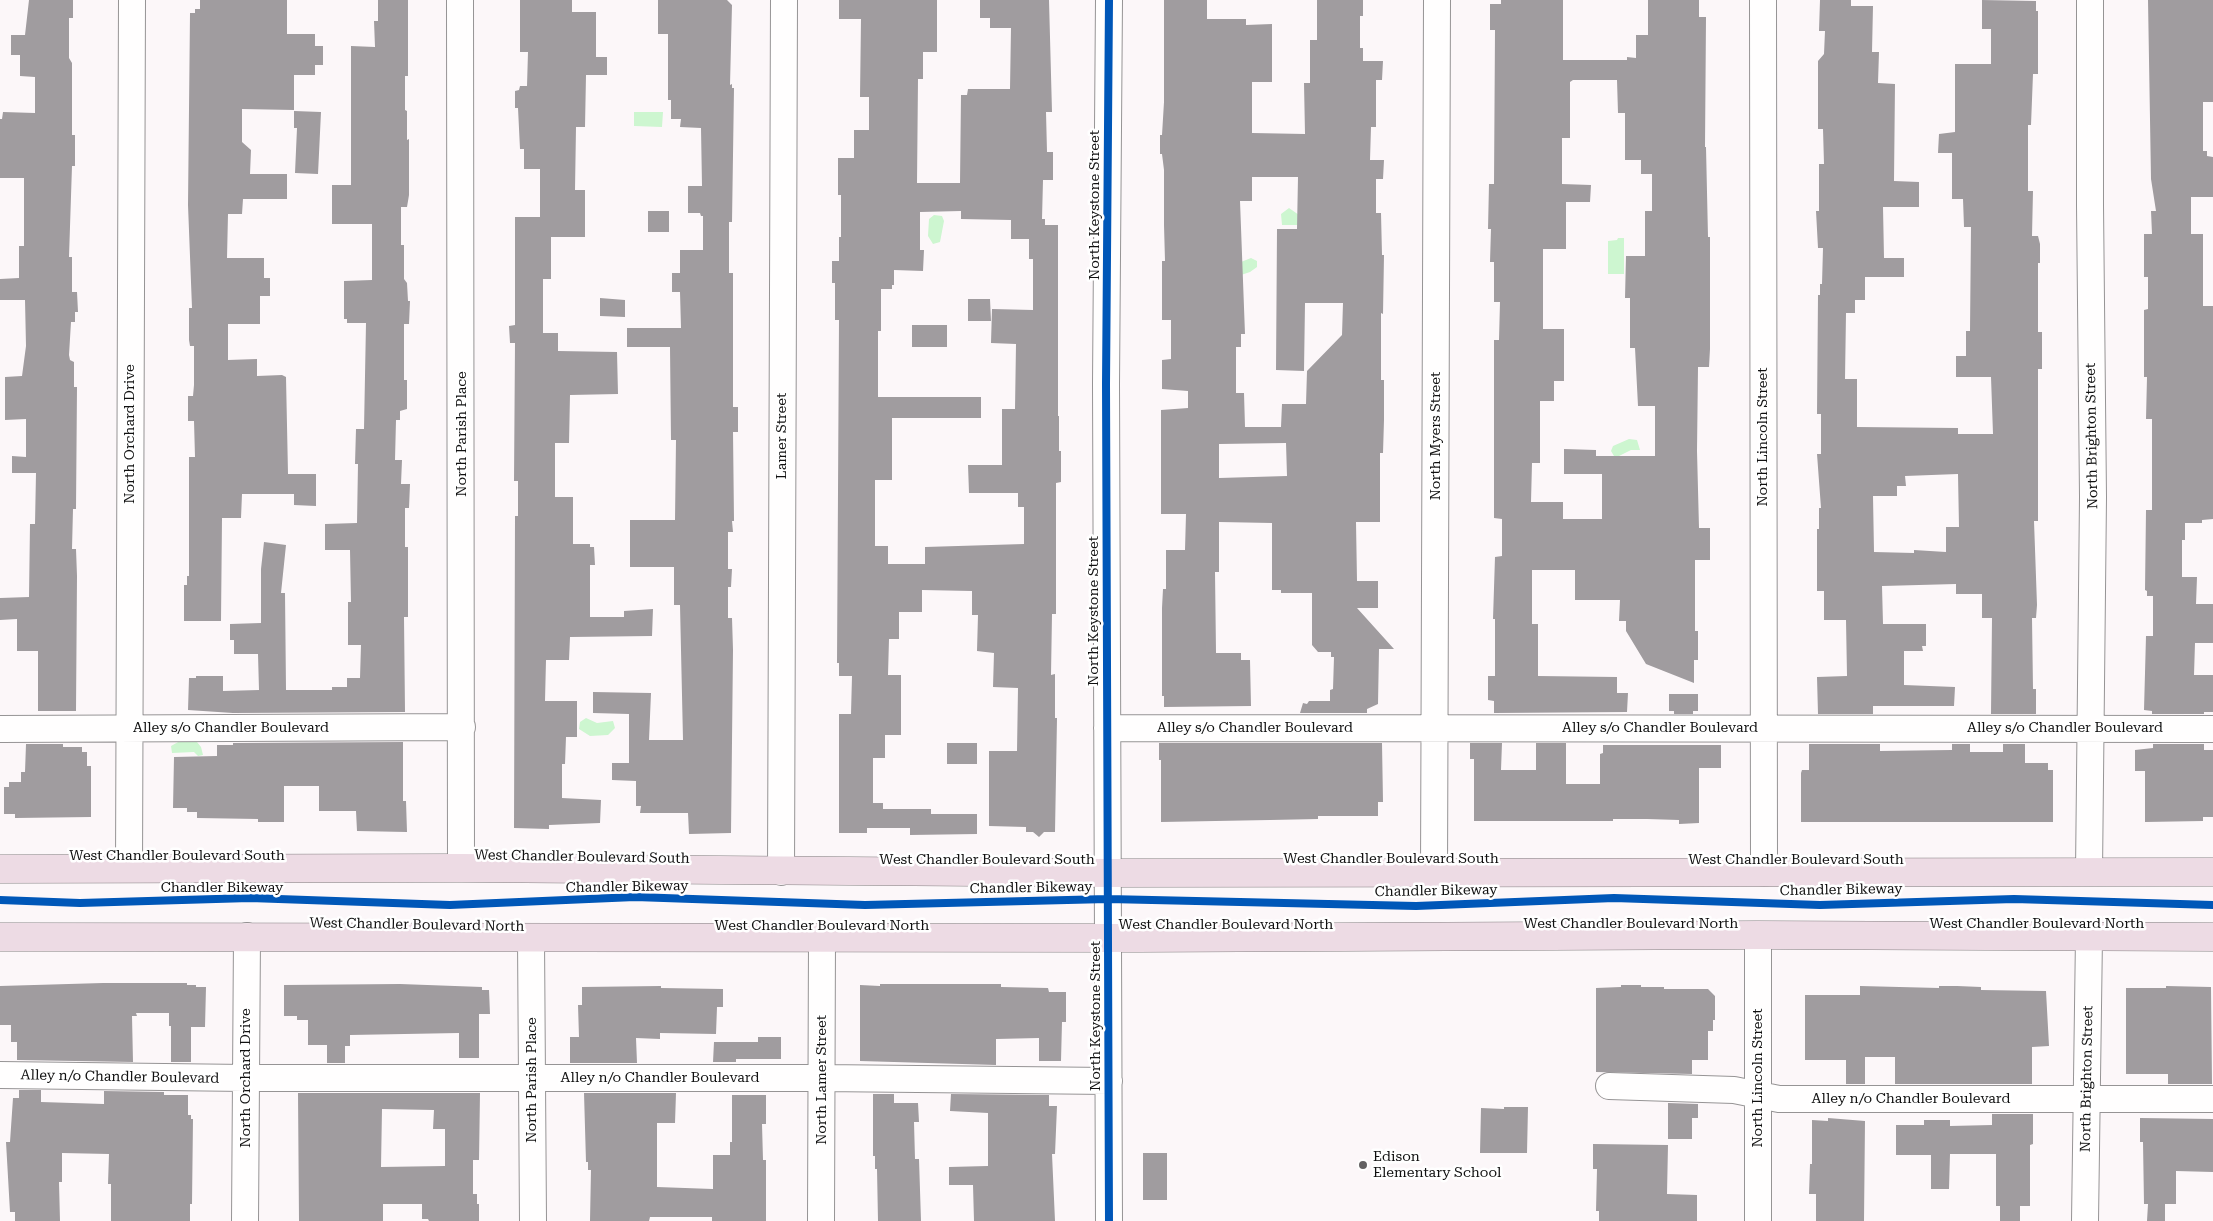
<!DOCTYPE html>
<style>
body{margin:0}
canvas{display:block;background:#fcf7f9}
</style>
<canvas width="2213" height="1221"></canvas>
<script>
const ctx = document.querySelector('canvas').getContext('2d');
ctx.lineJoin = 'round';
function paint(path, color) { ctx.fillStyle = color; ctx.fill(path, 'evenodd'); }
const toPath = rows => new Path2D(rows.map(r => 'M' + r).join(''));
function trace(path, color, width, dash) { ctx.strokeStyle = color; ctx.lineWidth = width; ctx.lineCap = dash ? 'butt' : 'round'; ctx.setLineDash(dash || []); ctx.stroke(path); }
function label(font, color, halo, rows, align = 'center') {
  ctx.font = font + ' "Roboto Serif",serif'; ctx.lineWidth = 5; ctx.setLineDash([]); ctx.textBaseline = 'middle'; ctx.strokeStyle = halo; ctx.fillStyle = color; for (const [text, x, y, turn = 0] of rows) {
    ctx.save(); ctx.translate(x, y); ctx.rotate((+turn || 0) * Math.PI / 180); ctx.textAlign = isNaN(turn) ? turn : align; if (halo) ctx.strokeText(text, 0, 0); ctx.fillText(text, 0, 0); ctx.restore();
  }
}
paint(toPath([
 [634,112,663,112,662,127,634,126],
 [1289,208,1299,215,1310,225,1282,225,1281,214],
 [934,215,942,216,944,221,940,242,933,244,928,236,929,219],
 [1618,238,1624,238,1624,274,1608,274,1608,241,1617,240],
 [1251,258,1257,261,1257,267,1250,272,1238,276,1241,262],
 [1629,439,1637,440,1640,450,1631,450,1617,457,1614,456,1611,451,1613,446],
 [586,718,597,723,613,721,615,728,608,735,590,736,579,729,580,722],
 [180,741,197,742,201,747,203,755,198,756,194,752,172,753,171,746]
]), '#cdf6d0');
paint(toPath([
 [29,0,73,0,73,18,69,18,69,58,72,63,72,135,75,135,75,166,72,166,69,257,72,257,72,292,77,292,78,312,75,312,75,322,71,322,69,355,70,360,74,362,74,387,77,387,76,509,73,509,72,549,76,549,77,576,76,711,38,711,38,651,17,651,17,619,0,620,0,598,29,597,30,524,35,524,36,473,12,473,12,456,26,457,26,419,5,420,5,377,22,376,26,346,25,300,0,300,0,279,19,278,19,246,24,246,24,178,0,178,0,119,2,119,3,112,35,113,35,77,20,76,20,55,11,55,11,35,25,35],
 [200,0,287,0,287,34,315,34,315,46,323,46,323,65,315,65,315,75,294,75,294,110,242,109,242,142,251,150,250,174,287,174,287,199,243,199,242,214,228,214,227,258,264,258,264,278,270,278,270,296,260,296,260,324,228,324,228,360,257,359,257,376,282,375,286,377,288,474,316,474,316,506,294,505,294,494,242,494,241,518,222,518,221,621,184,621,184,585,187,585,187,576,189,576,189,457,195,457,194,421,188,421,188,396,193,396,194,385,194,346,190,346,189,340,189,308,192,308,188,205,190,13,195,13,195,9,200,9],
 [378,0,408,0,408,76,405,76,405,110,407,111,407,140,409,139,409,195,407,207,401,207,401,245,404,245,404,279,407,283,408,301,410,301,409,324,404,324,404,380,407,380,407,409,400,411,400,420,396,420,395,460,402,460,401,484,410,484,409,508,405,508,405,547,408,547,408,617,404,617,405,712,233,713,188,710,189,678,196,678,196,676,223,676,223,691,259,690,258,654,234,654,234,640,230,640,230,624,261,623,261,569,264,542,286,545,281,593,285,593,286,690,332,690,332,687,347,687,347,678,360,678,361,645,348,645,348,602,351,602,350,550,325,550,325,524,357,523,358,464,355,464,356,429,364,429,366,323,347,323,347,319,344,319,344,281,372,280,372,224,332,224,332,185,351,185,351,46,375,47,374,21,378,21],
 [520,0,572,0,572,12,596,12,596,57,607,57,607,75,586,75,585,127,576,127,575,190,585,190,585,237,551,237,551,279,543,279,543,333,558,333,558,351,617,352,618,394,570,395,569,443,555,443,555,497,573,497,573,544,590,544,590,547,594,547,595,565,590,565,590,617,624,617,624,611,653,609,652,636,570,637,569,660,546,660,545,701,577,701,577,737,566,737,565,764,562,764,562,798,601,800,600,823,549,825,549,829,514,828,515,516,518,516,518,481,514,481,515,343,510,343,509,326,515,325,515,217,540,217,540,169,524,169,524,149,520,149,518,108,515,108,515,91,519,90,520,86,527,86,528,52,520,52],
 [658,0,727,0,732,5,730,85,732,84,732,88,734,88,732,222,729,222,729,273,733,273,733,407,738,407,738,432,733,432,734,521,732,521,733,532,728,532,728,569,732,569,731,587,728,587,728,618,732,618,733,650,731,833,689,834,688,813,640,813,641,806,636,806,636,781,612,780,612,763,629,763,629,714,593,713,593,692,651,693,649,740,683,740,680,605,674,605,674,567,630,567,630,520,675,520,676,440,671,440,670,347,627,347,627,328,681,328,680,292,672,292,672,273,680,273,680,250,703,250,703,216,701,216,700,213,688,213,688,186,702,186,701,128,680,127,681,119,671,119,671,100,668,100,668,34,658,34],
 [839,0,937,0,937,52,923,52,923,79,918,79,917,183,960,183,961,95,967,95,968,89,1010,89,1011,28,990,28,990,18,980,18,980,0,1049,0,1052,112,1046,112,1047,152,1053,152,1053,180,1043,180,1042,219,1045,219,1045,225,1058,225,1058,416,1059,416,1059,451,1061,451,1061,482,1056,483,1056,614,1052,614,1051,675,1055,674,1055,718,1057,718,1055,832,1044,832,1039,837,1033,832,1026,832,1026,827,989,826,989,751,1017,751,1018,688,993,687,994,653,977,651,978,615,972,615,972,591,922,590,922,612,899,612,899,639,889,639,888,675,901,675,901,735,885,735,885,758,873,758,873,803,883,803,883,809,931,809,931,814,977,814,977,834,910,835,910,828,867,828,867,833,839,833,839,714,851,714,852,676,839,676,839,663,837,663,839,320,835,320,835,283,832,283,832,261,839,261,839,237,841,237,841,195,838,195,838,158,854,158,854,130,869,130,869,97,860,97,861,19,839,19],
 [961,211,961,219,1011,220,1011,239,1029,239,1029,259,1033,259,1033,310,992,309,991,343,1016,344,1015,409,1002,409,1002,465,968,465,969,493,1018,493,1018,507,1024,507,1024,544,925,547,925,564,888,564,888,546,875,546,875,480,892,480,892,418,981,418,981,397,878,397,878,331,881,331,881,289,892,289,892,285,894,285,894,270,923,271,924,250,920,250,920,212],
 [1164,0,1207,0,1207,19,1246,19,1246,25,1272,24,1272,82,1252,82,1252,133,1305,134,1304,83,1310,83,1310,40,1317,40,1317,0,1363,0,1363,16,1360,16,1360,48,1363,48,1363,61,1383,61,1382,80,1376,80,1376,127,1371,127,1370,160,1384,160,1383,179,1376,179,1376,213,1381,213,1382,255,1384,255,1383,314,1381,313,1381,380,1384,380,1384,420,1383,453,1380,453,1380,522,1356,522,1357,581,1378,581,1378,608,1357,608,1394,649,1379,649,1378,704,1367,709,1367,713,1300,713,1303,703,1307,704,1309,701,1330,701,1330,690,1333,689,1334,657,1331,657,1331,652,1318,652,1312,645,1312,593,1281,593,1281,590,1272,590,1272,523,1219,522,1219,572,1215,572,1216,653,1241,653,1241,660,1250,660,1251,706,1164,707,1164,696,1162,696,1162,608,1163,589,1166,589,1166,550,1185,550,1186,514,1161,514,1161,410,1188,408,1188,391,1162,389,1162,360,1171,359,1171,320,1162,320,1162,261,1165,261,1164,225,1164,170,1162,154,1160,154,1160,135,1162,135,1164,102],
 [1252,177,1298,177,1297,229,1277,229,1276,370,1304,371,1305,303,1343,303,1342,335,1307,371,1306,404,1282,404,1281,427,1245,427,1244,393,1236,393,1236,347,1241,347,1241,334,1245,334,1240,201,1252,201],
 [1286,443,1287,476,1219,478,1219,444],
 [1501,0,1563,0,1563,60,1627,60,1627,57,1636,58,1636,35,1648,35,1648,0,1699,0,1699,17,1706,17,1705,147,1706,147,1708,237,1710,237,1710,349,1709,367,1698,367,1697,451,1699,528,1710,528,1710,560,1695,560,1695,631,1698,631,1698,660,1694,660,1694,683,1646,664,1626,631,1626,621,1619,621,1620,600,1575,600,1575,570,1532,570,1532,624,1538,624,1538,676,1617,677,1617,693,1628,693,1627,712,1494,713,1494,701,1488,700,1488,676,1495,676,1495,619,1493,619,1495,557,1502,556,1502,519,1494,518,1494,340,1499,340,1500,302,1494,302,1494,262,1490,262,1491,229,1488,229,1489,184,1494,184,1495,30,1490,30,1490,4,1501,4],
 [1573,80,1617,80,1618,113,1625,113,1625,160,1641,160,1641,174,1652,174,1652,211,1645,211,1645,256,1626,256,1625,298,1630,298,1630,348,1635,348,1638,406,1655,406,1655,456,1596,456,1596,450,1564,449,1564,474,1602,474,1602,519,1563,519,1563,502,1531,502,1532,463,1540,463,1540,401,1554,401,1554,381,1564,381,1564,329,1543,329,1543,249,1566,249,1566,202,1590,202,1591,185,1562,184,1562,138,1570,138,1570,82],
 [1820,0,1851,0,1851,6,1873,6,1872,52,1879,52,1878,83,1895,84,1894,181,1919,182,1919,207,1883,207,1884,258,1904,258,1904,277,1865,277,1865,300,1855,300,1855,313,1846,313,1845,379,1857,379,1857,427,1958,428,1958,434,1993,434,1991,377,1956,377,1956,356,1966,356,1966,331,1970,331,1971,227,1964,227,1963,199,1952,199,1952,153,1938,153,1939,134,1955,132,1955,64,1991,64,1991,29,1982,29,1982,0,2036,1,2036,11,2038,11,2038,74,2033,74,2031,125,2028,125,2028,191,2033,191,2032,236,2038,236,2040,244,2040,263,2038,263,2038,332,2042,332,2042,369,2038,369,2038,521,2034,521,2037,605,2036,618,2032,618,2033,689,2036,689,2036,714,1991,714,1992,618,1982,618,1982,594,1956,594,1956,584,1882,586,1883,624,1926,624,1926,646,1922,646,1923,651,1904,651,1904,685,1955,687,1954,706,1873,706,1873,714,1818,714,1817,677,1847,676,1846,620,1824,620,1824,591,1817,591,1817,529,1819,529,1819,508,1821,508,1817,454,1821,454,1821,414,1817,414,1818,295,1820,295,1820,284,1822,284,1823,248,1818,248,1816,211,1819,211,1819,164,1824,164,1823,129,1818,129,1818,61,1824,54,1825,31,1819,31],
 [1958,474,1959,527,1946,527,1946,552,1914,550,1914,553,1874,552,1873,496,1897,496,1897,486,1906,486,1905,476],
 [2148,0,2213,0,2213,102,2203,102,2203,151,2207,151,2207,156,2213,157,2213,197,2191,197,2191,234,2203,234,2203,306,2213,306,2213,519,2202,520,2202,523,2185,523,2185,540,2182,540,2182,577,2197,577,2196,604,2213,604,2213,643,2195,643,2194,675,2213,675,2213,712,2204,712,2204,714,2152,714,2152,711,2144,710,2146,636,2153,636,2153,596,2147,596,2147,591,2145,590,2146,510,2152,510,2152,419,2146,419,2147,377,2144,377,2144,310,2148,309,2148,277,2144,277,2144,234,2152,234,2151,211,2156,211,2151,179],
 [294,111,321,112,318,174,295,173,297,128,294,128],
 [648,211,669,211,669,232,648,232],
 [600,298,625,300,625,317,600,316],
 [968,299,990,299,991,321,968,321],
 [912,325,947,325,947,347,912,347],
 [1669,694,1698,694,1698,711,1693,711,1693,714,1674,714,1674,711,1669,711],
 [403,742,403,801,406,801,407,832,357,831,356,811,319,811,319,786,284,786,284,822,258,822,258,819,197,818,197,812,187,812,187,808,173,808,174,757,217,756,217,745,233,745,233,743],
 [947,743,977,743,977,764,947,764],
 [1159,743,1382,743,1383,802,1378,802,1378,816,1318,816,1318,819,1270,820,1161,822,1161,760,1159,760],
 [1470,743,1502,743,1501,770,1536,770,1536,743,1566,743,1566,784,1600,784,1600,754,1603,753,1603,745,1721,745,1721,768,1699,768,1699,823,1679,824,1679,820,1647,819,1613,819,1613,821,1474,821,1474,759,1470,759],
 [26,744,63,744,63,747,82,747,82,752,87,752,87,766,91,766,91,817,15,818,15,814,4,814,4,787,9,787,9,782,21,782,21,772,25,772],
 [1809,744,1880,744,1880,751,1952,750,1952,744,1970,744,1970,752,2003,752,2003,744,2025,744,2025,763,2048,763,2048,770,2053,770,2053,822,1801,822,1801,773,1802,770,1809,770],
 [2153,744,2204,744,2204,750,2213,750,2213,817,2203,817,2203,821,2145,822,2145,771,2135,771,2135,750,2153,748],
 [103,983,187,983,187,985,196,985,196,987,206,987,205,1027,191,1027,191,1062,171,1062,171,1026,169,1026,169,1013,136,1013,137,1016,132,1016,133,1062,17,1060,17,1042,11,1042,11,1025,0,1025,0,986],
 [400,984,482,987,482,990,489,990,490,1014,479,1014,479,1058,459,1058,459,1033,350,1035,350,1046,345,1046,345,1063,327,1063,327,1045,308,1045,308,1020,297,1020,297,1016,284,1016,284,985],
 [880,984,1001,984,1001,987,1048,988,1049,992,1066,992,1066,1022,1062,1022,1061,1061,1039,1061,1039,1038,996,1039,996,1065,860,1061,860,985,880,986],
 [1621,985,1641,985,1641,987,1664,987,1664,989,1708,989,1715,996,1715,1020,1713,1020,1713,1031,1708,1031,1708,1060,1692,1060,1692,1074,1596,1072,1596,988,1621,987],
 [661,986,661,988,723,989,723,1007,717,1007,716,1034,660,1033,660,1039,636,1038,637,1063,570,1063,570,1037,579,1037,578,1005,582,1005,582,987],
 [1860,986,1939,988,1939,986,1957,986,1981,987,1981,990,2046,991,2049,1046,2032,1047,2032,1084,1895,1084,1895,1057,1865,1057,1865,1084,1846,1084,1846,1060,1805,1060,1805,995,1860,995],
 [2166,986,2211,987,2212,1084,2168,1084,2168,1074,2126,1074,2126,988,2166,988],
 [758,1037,781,1037,781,1059,736,1059,736,1062,713,1062,714,1042,758,1042],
 [19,1090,41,1090,41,1102,104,1104,104,1091,164,1092,164,1095,188,1095,188,1115,191,1115,191,1119,193,1119,192,1204,190,1204,190,1221,111,1221,111,1184,108,1184,109,1154,62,1153,62,1182,59,1182,60,1221,15,1221,15,1212,10,1212,6,1142,10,1142,13,1098,19,1098],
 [298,1093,480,1093,479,1160,473,1160,473,1194,477,1194,477,1204,479,1204,479,1221,429,1221,428,1219,422,1219,422,1204,383,1204,383,1221,299,1221],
 [382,1109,434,1110,433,1129,445,1129,445,1166,381,1167],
 [584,1093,676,1093,675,1123,657,1123,657,1187,713,1189,713,1155,730,1155,730,1142,732,1142,732,1095,766,1095,766,1124,762,1124,763,1160,766,1160,766,1221,712,1221,712,1217,650,1217,649,1221,590,1221,591,1170,588,1170,588,1162,586,1162],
 [873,1094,894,1094,894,1103,918,1103,919,1122,914,1122,915,1159,919,1159,921,1221,878,1221,877,1169,875,1169,875,1156,873,1156],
 [951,1094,1049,1095,1049,1106,1057,1106,1055,1154,1052,1154,1055,1221,974,1221,973,1185,949,1185,949,1167,988,1166,988,1113,950,1111],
 [1668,1103,1698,1104,1698,1118,1692,1118,1692,1139,1668,1139],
 [1504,1107,1528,1107,1527,1153,1480,1153,1481,1108,1504,1109],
 [1992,1114,2033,1114,2033,1144,2030,1145,2030,1206,2020,1206,2020,1221,2000,1221,2000,1206,1996,1206,1996,1154,1950,1154,1949,1189,1931,1189,1931,1155,1896,1155,1896,1125,1924,1125,1924,1120,1950,1120,1950,1126,1992,1125],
 [1828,1118,1865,1121,1864,1221,1816,1221,1816,1194,1809,1194,1810,1164,1812,1164,1812,1120,1828,1121],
 [2140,1118,2213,1119,2213,1172,2176,1171,2176,1204,2165,1204,2165,1221,2147,1221,2148,1204,2144,1204,2143,1142,2140,1142],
 [1593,1144,1668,1145,1667,1194,1697,1195,1697,1221,1599,1221,1599,1211,1596,1211,1597,1169,1593,1169],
 [1143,1153,1167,1153,1167,1200,1143,1200]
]), '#a09c9f');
const minor = toPath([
 [460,0,461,868],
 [1109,0,1106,384,1109,1221],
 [1763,0,1764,873],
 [1107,728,2213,729],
 [0,729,462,727],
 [129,868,132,0],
 [1434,871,1437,0],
 [781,872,784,0],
 [2089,872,2093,497,2090,205,2090,0],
 [1758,935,1758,1221],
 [531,939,533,1221],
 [0,1075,246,1078,822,1078,1109,1081],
 [1609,1086,1734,1090,1779,1099,2213,1099],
 [245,1221,247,936],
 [821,1221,822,938],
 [2085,1221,2089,936]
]);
const major = toPath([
 [0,869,461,868,1108,873,2213,872],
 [0,937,1137,938,1758,935,2213,937]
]);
trace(minor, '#969495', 28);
trace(major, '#848182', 29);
trace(minor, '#fffefe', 26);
trace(major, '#eddbe4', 28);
trace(toPath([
 [1109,0,1106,384,1109,1221],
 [0,900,80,903,250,898,450,905,635,897,865,905,1108,899,1416,906,1614,898,1820,905,2014,899,2213,905]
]), '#0057b8', 8);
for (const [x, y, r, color] of [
 [1363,1165,5,"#636162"]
]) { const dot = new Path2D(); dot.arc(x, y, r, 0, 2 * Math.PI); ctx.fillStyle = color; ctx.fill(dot); trace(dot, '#fff', 2); }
label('14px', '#101010', '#fff', [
 ["North Keystone Street",1095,205,-90],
 ["North Orchard Drive",130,434,-90],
 ["North Parish Place",462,434,-90],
 ["Lamer Street",782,436,-90],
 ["North Myers Street",1436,436,-90],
 ["North Brighton Street",2092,436,-91],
 ["North Lincoln Street",1763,437,-90],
 ["North Keystone Street",1094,611,-90],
 ["Alley s/o Chandler Boulevard",231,728],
 ["Alley s/o Chandler Boulevard",1255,728],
 ["Alley s/o Chandler Boulevard",1660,728],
 ["Alley s/o Chandler Boulevard",2065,728],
 ["West Chandler Boulevard South",177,856],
 ["West Chandler Boulevard South",582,857,1],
 ["West Chandler Boulevard South",1391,859],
 ["West Chandler Boulevard South",987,860],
 ["West Chandler Boulevard South",1796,860],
 ["Chandler Bikeway",627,887,-1],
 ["Chandler Bikeway",222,888],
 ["Chandler Bikeway",1031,888,-1],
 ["Chandler Bikeway",1841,890,-1],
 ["Chandler Bikeway",1436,891,-1],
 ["West Chandler Boulevard North",1631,924],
 ["West Chandler Boulevard North",2037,924],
 ["West Chandler Boulevard North",417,925,1],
 ["West Chandler Boulevard North",1226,925],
 ["West Chandler Boulevard North",822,926],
 ["North Keystone Street",1096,1016,-90],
 ["Alley n/o Chandler Boulevard",120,1077,1],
 ["North Orchard Drive",246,1078,-90],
 ["Alley n/o Chandler Boulevard",660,1078],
 ["North Lincoln Street",1758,1078,-90],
 ["North Brighton Street",2087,1079,-89],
 ["North Parish Place",532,1080,-90],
 ["North Lamer Street",822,1080,-90],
 ["Alley n/o Chandler Boulevard",1911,1099]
]);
label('14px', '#101010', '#fff', [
 ["Edison",1373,1157],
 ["Elementary School",1373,1173]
], 'left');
</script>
